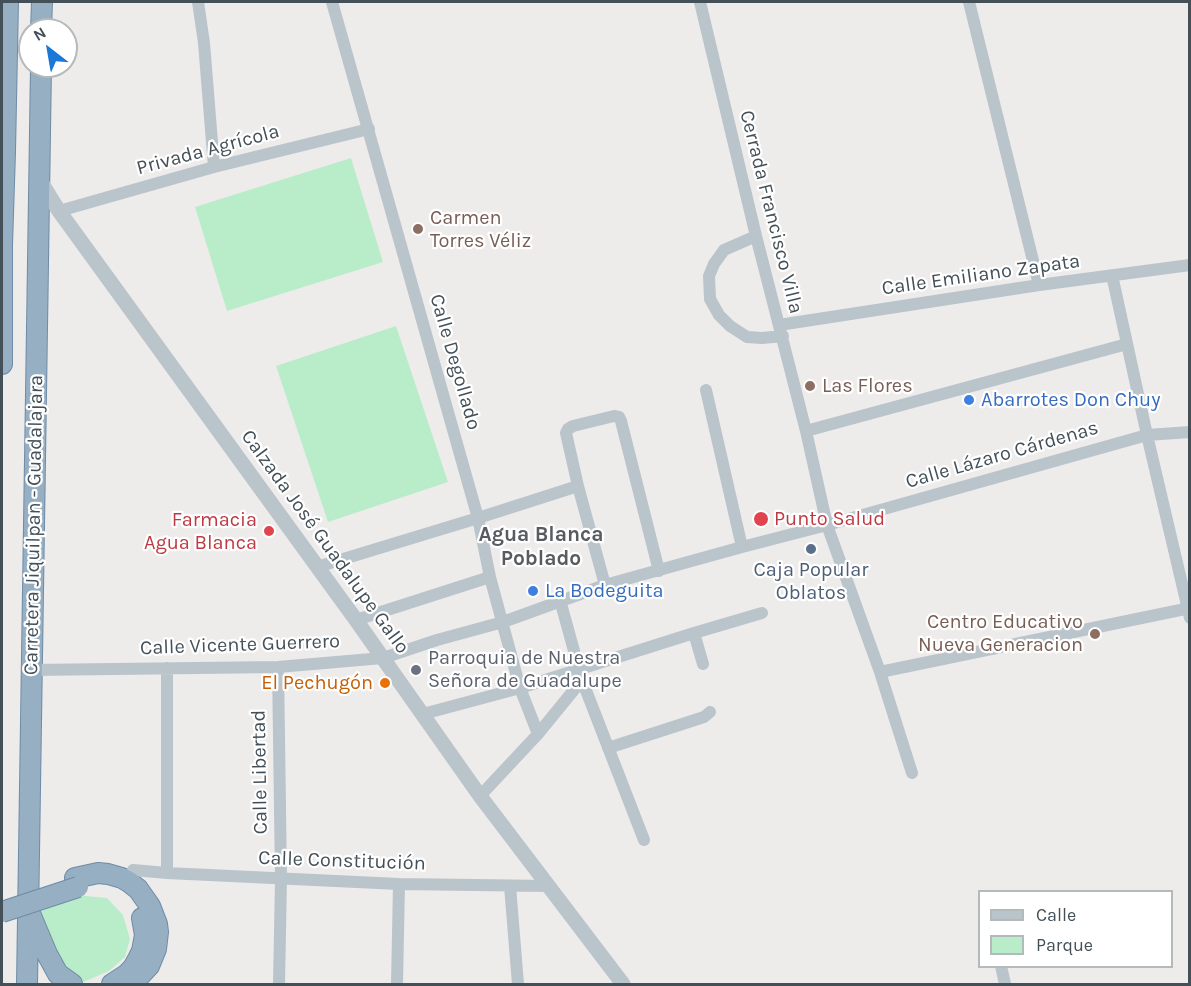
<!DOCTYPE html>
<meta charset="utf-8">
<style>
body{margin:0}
#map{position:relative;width:1191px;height:986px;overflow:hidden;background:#eeebeb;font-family:Karla,sans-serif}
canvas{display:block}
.frame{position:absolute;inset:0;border:3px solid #445058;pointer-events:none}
.legend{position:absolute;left:978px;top:890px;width:195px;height:78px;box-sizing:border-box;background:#fff;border:2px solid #b4b9bc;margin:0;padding:8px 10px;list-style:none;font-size:18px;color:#445058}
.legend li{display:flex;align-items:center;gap:12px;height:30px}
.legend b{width:30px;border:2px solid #b4b9bc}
.north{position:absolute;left:18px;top:18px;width:60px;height:60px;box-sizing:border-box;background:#fff;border:2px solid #b4b9bc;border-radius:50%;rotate:329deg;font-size:16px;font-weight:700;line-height:24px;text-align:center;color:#445058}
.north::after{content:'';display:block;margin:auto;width:21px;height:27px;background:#1b78d9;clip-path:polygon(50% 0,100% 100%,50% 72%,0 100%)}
</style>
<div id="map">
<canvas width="1191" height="986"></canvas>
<div class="frame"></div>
<ul class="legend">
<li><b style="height:8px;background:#bac4cb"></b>Calle</li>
<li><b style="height:16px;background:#b9edca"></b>Parque</li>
</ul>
<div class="north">N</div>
</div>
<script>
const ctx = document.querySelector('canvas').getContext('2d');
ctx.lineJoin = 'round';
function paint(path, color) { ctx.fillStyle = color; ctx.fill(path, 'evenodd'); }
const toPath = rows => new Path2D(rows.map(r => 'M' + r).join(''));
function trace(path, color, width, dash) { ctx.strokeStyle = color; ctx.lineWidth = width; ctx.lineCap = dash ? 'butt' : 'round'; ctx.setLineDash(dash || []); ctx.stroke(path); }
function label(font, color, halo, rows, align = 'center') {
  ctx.font = font + ' Karla,sans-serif'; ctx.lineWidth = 4.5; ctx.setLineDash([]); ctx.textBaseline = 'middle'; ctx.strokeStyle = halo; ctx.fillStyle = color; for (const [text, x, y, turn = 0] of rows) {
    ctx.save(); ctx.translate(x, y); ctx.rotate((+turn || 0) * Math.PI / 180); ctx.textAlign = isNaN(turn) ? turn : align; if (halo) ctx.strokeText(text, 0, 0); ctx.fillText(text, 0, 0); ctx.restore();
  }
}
paint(toPath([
 [351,158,383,262,227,311,195,207],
 [396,326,448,482,328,522,276,366],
 [76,895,107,898,123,915,130,939,125,957,109,971,81,983,62,972,39,937,38,907]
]), '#b9edca');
const trunk = toPath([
 [41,30,42,2],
 [2,364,2,245,5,152,8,2],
 [75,878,98,873,108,874,122,878,129,882,138,889,150,906,157,924,158,932,156,949,149,966,132,984],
 [31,916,47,954,58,974,72,984],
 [27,984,41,66],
 [112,984,126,975,133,968,138,959,142,951,145,935,142,918]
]);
trace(trunk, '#6e8ca6', 22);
trace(toPath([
 [198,2,204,43,214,167],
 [332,2,478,518,490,577,520,688,538,734],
 [700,2,756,236,806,431,827,525,880,672,912,773],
 [969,2,1039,285],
 [59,211,214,167,369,129],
 [756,236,724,250,714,264,709,276,710,299,719,315,730,326,747,337,762,338,783,336],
 [1112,275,1147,435,1190,618],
 [779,325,1039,285,1190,265],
 [706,390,742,547],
 [806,431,1127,344],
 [317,567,478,518,578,486],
 [605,585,578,486,566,433,568,429,573,426,614,416,619,417,621,421,659,571],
 [560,600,582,680,644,840],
 [356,620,490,577],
 [694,633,703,664],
 [278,667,281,879,279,984],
 [167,668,167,873],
 [31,670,278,667,383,658,437,640,503,622,605,585,742,547,827,525,1147,435,1190,432],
 [880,672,1190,608],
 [423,714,520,688,694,633,762,613],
 [608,748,704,717,710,712],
 [480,796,538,734,582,680],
 [133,870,167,873,399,884,549,886],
 [510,886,518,984],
 [1001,966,1005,984],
 [397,984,399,884]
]), '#bac4cb', 12);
trace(toPath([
 [39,179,59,211,356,620,480,796,623,984]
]), '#bac4cb', 15);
trace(trunk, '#97afc3', 20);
const trunkBridge = toPath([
 [2,912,78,887]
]);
trace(trunkBridge, '#6e8ca6', 22, []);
trace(trunkBridge, '#97afc3', 20);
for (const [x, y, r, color] of [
 [418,229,6,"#8d6e63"],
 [810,386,6,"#8d6e63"],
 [969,400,6,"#3f7fe0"],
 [761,519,8,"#e0444e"],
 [269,531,6,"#e0444e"],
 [811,549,6,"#5c6f8a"],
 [533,591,6,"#3f7fe0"],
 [1095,634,6,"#8d6e63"],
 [416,670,6,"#6b7280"],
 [385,683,6,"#e8710a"]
]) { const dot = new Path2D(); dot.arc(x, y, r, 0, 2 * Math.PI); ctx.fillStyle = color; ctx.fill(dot); trace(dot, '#fff', 2); }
label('20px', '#445058', '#fff', [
 ["Privada Agrícola",208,150,-15],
 ["Cerrada Francisco Villa",771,212,76],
 ["Calle Emiliano Zapata",981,275,-8],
 ["Calle Degollado",455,362,74],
 ["Calle Lázaro Cárdenas",1002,455,-16],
 ["Carretera Jiquilpan - Guadalajara",34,525,-89],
 ["Calzada José Guadalupe Gallo",325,542,54],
 ["Calle Vicente Guerrero",240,645,-2],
 ["Calle Libertad",260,772,-91],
 ["Calle Constitución",342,861,2]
]);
label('20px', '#785e54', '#fff', [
 ["Carmen",430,218],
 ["Torres Véliz",430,241],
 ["Las Flores",822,386],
 ["Centro Educativo",1083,622,"right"],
 ["Nueva Generacion",1083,645,"right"]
], 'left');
label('20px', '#366cbe', '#fff', [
 ["Abarrotes Don Chuy",981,400],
 ["La Bodeguita",545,591]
], 'left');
label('20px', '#be3a42', '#fff', [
 ["Punto Salud",774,519],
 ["Farmacia",257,520,"right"],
 ["Agua Blanca",257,543,"right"]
], 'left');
label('20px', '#4e5e75', '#fff', [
 ["Caja Popular",811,570],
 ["Oblatos",811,593]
]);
label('20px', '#5b616d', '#fff', [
 ["Parroquia de Nuestra",428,658],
 ["Señora de Guadalupe",428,681]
], 'left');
label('20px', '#c56008', '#fff', [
 ["El Pechugón",373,683]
], 'right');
label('bold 21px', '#585c60', '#fff', [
 ["Agua Blanca",541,535],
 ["Poblado",541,559]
]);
</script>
